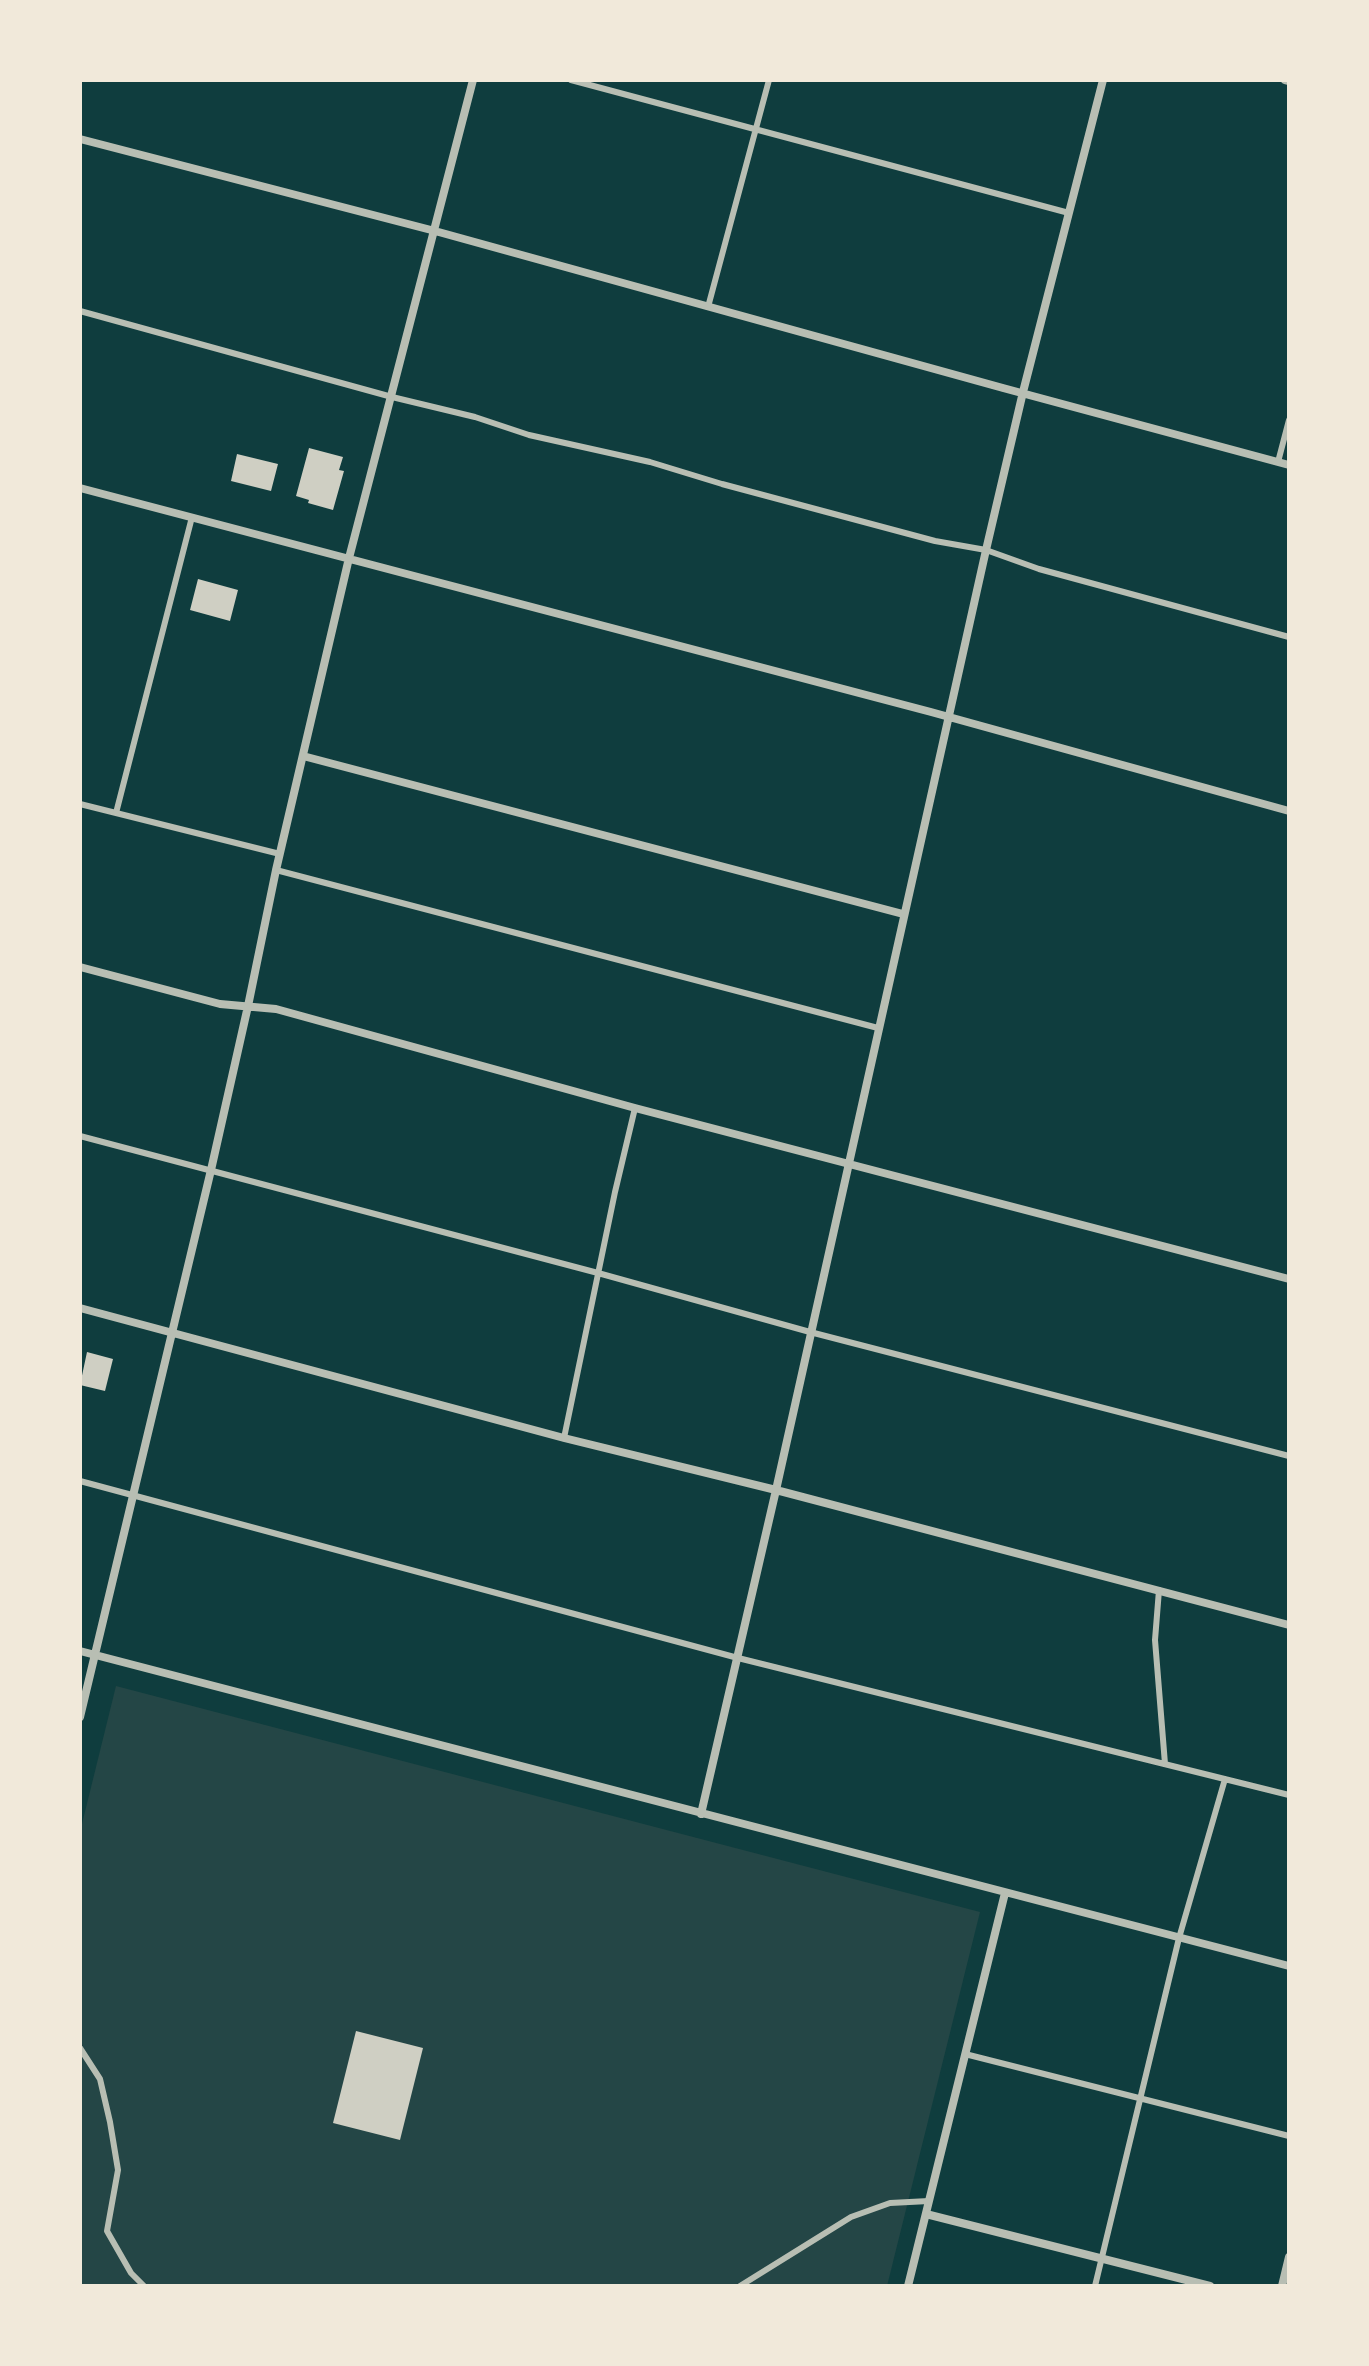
<!DOCTYPE html>
<style>
body{margin:0}
#map{position:relative;width:1369px;height:2366px;overflow:hidden;background:#0f3d3e;font-family:"Libre Baskerville",serif}
canvas{display:block}
.frame{position:absolute;inset:0;border:82px solid #f1e9da;pointer-events:none}
</style>
<div id="map">
<canvas width="1369" height="2366"></canvas>
<div class="frame"></div>
</div>
<script>
const ctx = document.querySelector('canvas').getContext('2d');
ctx.lineJoin = 'round';
function paint(path, color) { ctx.fillStyle = color; ctx.fill(path, 'evenodd'); }
const toPath = rows => new Path2D(rows.map(r => 'M' + r).join(''));
function trace(path, color, width, dash) { ctx.strokeStyle = color; ctx.lineWidth = width; ctx.lineCap = dash ? 'butt' : 'round'; ctx.setLineDash(dash || []); ctx.stroke(path); }
paint(toPath([
 [116,1686,980,1912,887,2286,80,2286,80,1832]
]), '#244646');
paint(toPath([
 [309,448,343,457,339,470,344,471,333,510,308,503,309,500,296,496],
 [237,454,278,464,271,491,231,481],
 [198,579,238,590,230,621,190,610],
 [87,1352,113,1359,105,1391,80,1385],
 [356,2031,423,2048,400,2140,333,2123]
]), '#cfcfc3');
trace(toPath([
 [571,80,1069,213],
 [708,307,769,80],
 [80,311,392,397,475,417,529,435,650,462,722,484,935,541,986,550,1039,569,1289,637],
 [1278,462,1289,420],
 [80,804,280,854],
 [116,813,192,517],
 [276,870,878,1028],
 [80,1136,598,1273,810,1332,1289,1456],
 [564,1438,615,1192,635,1108],
 [80,1481,738,1658,1289,1795],
 [1159,1590,1155,1640,1165,1764],
 [80,2048,100,2079,110,2122,118,2170,107,2231,131,2273,144,2286],
 [965,2054,1289,2136],
 [740,2286,851,2217,890,2203,929,2201],
 [1095,2286,1179,1938,1225,1779]
]), '#b8beb3', 6);
trace(toPath([
 [1285,80,1289,81],
 [80,139,435,231,1003,388,1289,465],
 [80,488,931,712,1289,811],
 [303,756,903,914],
 [80,967,220,1004,276,1009,635,1108,1289,1279],
 [80,1308,564,1438,776,1490,1289,1625],
 [80,1651,1289,1966],
 [80,1717,211,1170,248,1006,276,870,349,558,473,80],
 [701,1814,776,1490,986,550,1023,392,1103,80],
 [926,2214,1210,2286],
 [908,2286,1005,1893],
 [1282,2286,1289,2257]
]), '#b8beb3', 8);
</script>
